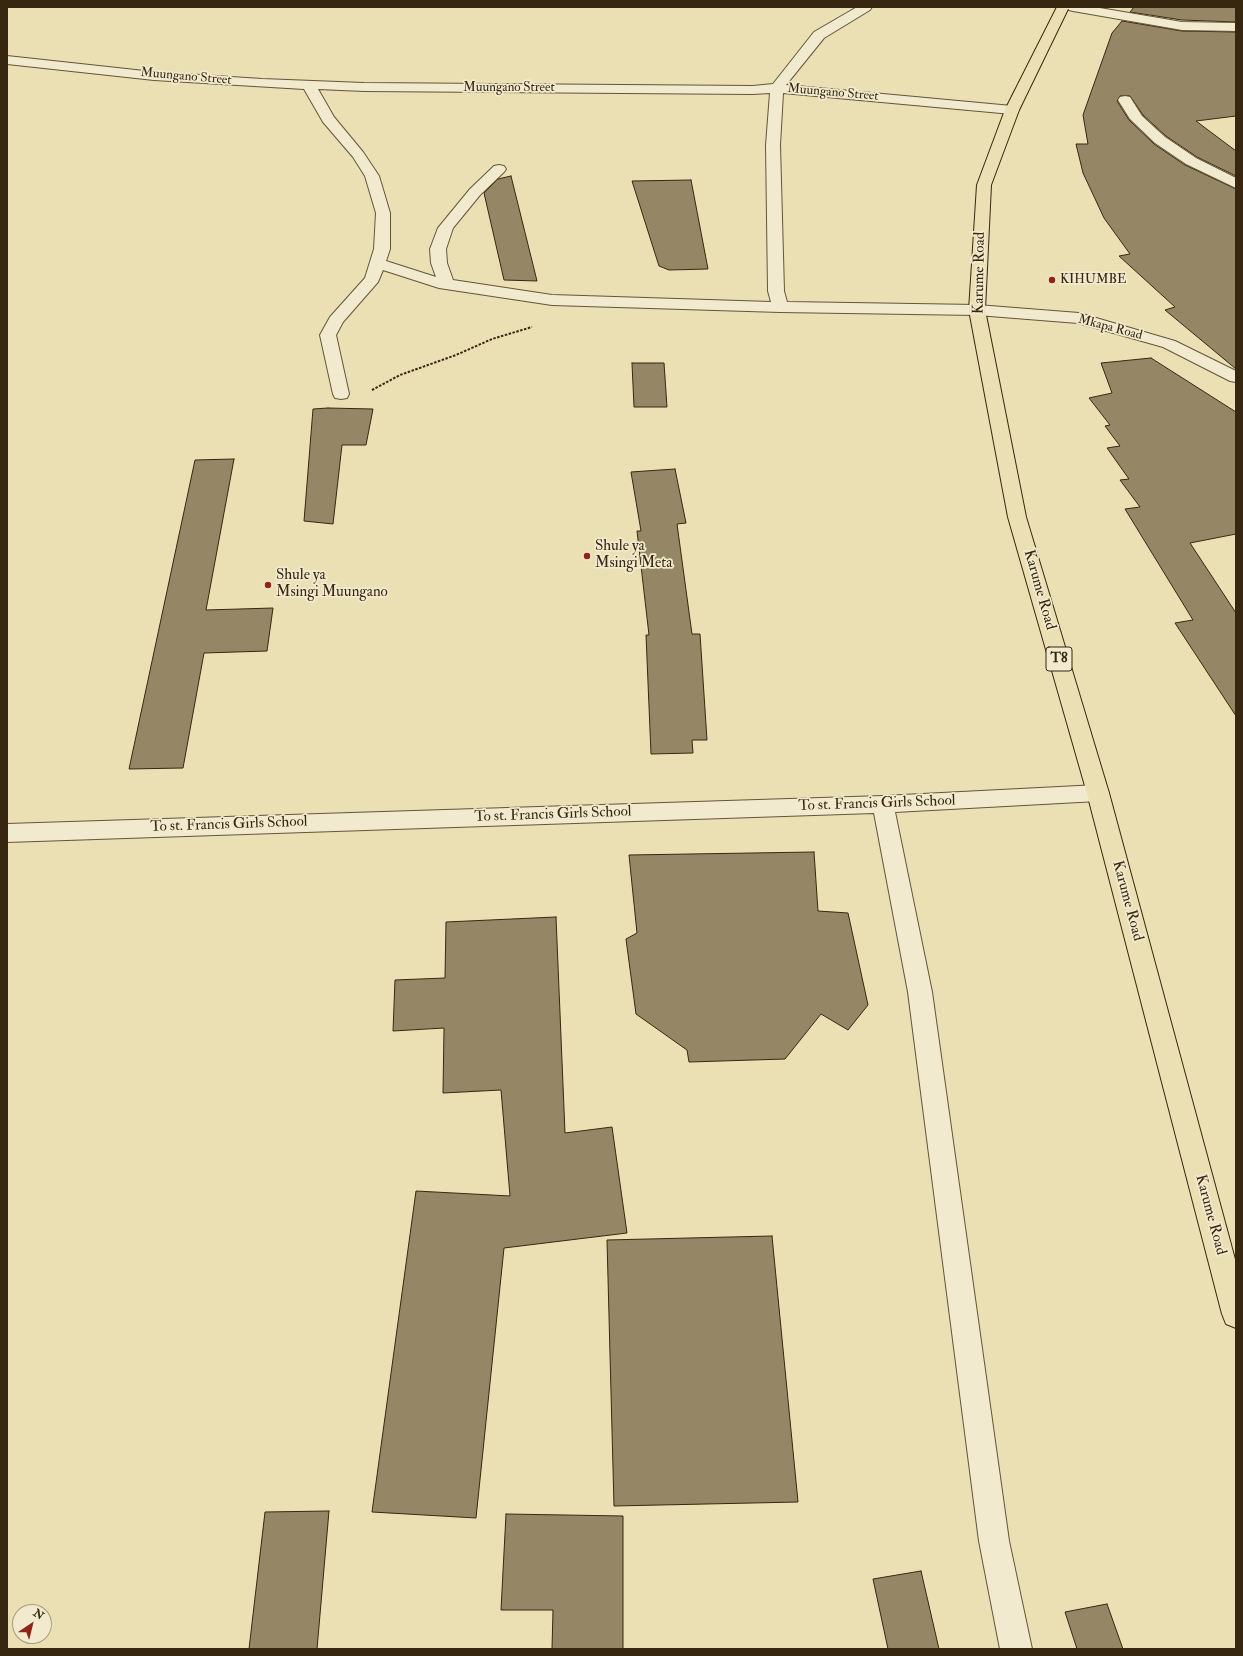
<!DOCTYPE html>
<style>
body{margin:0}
#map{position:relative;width:1243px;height:1656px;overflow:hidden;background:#ebdfb4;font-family:"IM FELL Double Pica",serif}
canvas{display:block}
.frame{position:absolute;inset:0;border:8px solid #372710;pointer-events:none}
.north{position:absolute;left:12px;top:1604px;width:40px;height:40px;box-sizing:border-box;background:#f2eace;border:1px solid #a79c82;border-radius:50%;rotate:35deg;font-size:11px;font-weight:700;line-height:16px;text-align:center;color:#372710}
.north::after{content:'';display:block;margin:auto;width:14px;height:18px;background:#8f2418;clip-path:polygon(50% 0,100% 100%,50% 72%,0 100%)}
</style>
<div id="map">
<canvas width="1243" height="1656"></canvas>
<div class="frame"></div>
<div class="north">N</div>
</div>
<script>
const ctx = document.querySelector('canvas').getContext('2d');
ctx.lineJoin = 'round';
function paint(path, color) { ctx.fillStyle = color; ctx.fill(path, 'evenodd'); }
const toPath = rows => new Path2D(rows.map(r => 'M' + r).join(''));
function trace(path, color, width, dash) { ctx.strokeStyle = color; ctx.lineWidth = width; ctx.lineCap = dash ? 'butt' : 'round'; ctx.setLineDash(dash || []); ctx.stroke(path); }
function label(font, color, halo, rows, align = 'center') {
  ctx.font = font + ' "IM FELL Double Pica",serif'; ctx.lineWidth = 3.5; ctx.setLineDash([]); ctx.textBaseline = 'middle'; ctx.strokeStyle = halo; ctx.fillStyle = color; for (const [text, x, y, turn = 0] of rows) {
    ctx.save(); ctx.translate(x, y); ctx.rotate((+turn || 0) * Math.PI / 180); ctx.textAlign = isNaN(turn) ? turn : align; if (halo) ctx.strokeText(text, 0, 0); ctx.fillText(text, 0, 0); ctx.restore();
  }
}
const building = toPath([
 [1134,7,1236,7,1236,22,1182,20,1130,12,1134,7],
 [1122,21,1182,31,1236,32,1236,116,1196,121,1236,151,1236,176,1197,157,1166,136,1143,115,1130,96,1120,96,1117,101,1129,120,1154,144,1185,165,1236,189,1236,369,1165,310,1175,307,1119,256,1130,254,1104,218,1083,173,1076,144,1088,144,1083,115,1112,33,1122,21],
 [511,176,537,281,504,280,484,193,498,179,511,176],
 [691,180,708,269,669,270,659,266,632,181,691,180],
 [1151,358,1236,412,1236,534,1190,543,1236,613,1236,716,1175,623,1193,620,1125,509,1140,507,1120,480,1129,479,1107,448,1120,446,1105,426,1110,425,1089,398,1112,393,1101,363,1151,358],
 [632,363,664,363,667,407,634,407,632,363],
 [328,408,373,409,366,445,342,445,333,524,304,521,313,409,328,408],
 [234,459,206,610,273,608,267,651,204,653,183,768,129,769,195,460,234,459],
 [675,469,686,523,677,524,692,634,700,634,707,740,692,740,693,753,651,754,646,635,649,635,637,531,641,531,631,472,675,469],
 [814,852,818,911,848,913,868,1005,848,1030,821,1014,785,1059,689,1062,687,1050,636,1014,626,939,637,933,629,855,814,852],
 [556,917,565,1133,612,1127,627,1233,504,1248,476,1518,372,1512,416,1191,510,1196,501,1090,443,1093,444,1028,393,1031,395,980,445,978,446,922,556,917],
 [772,1236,798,1502,614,1506,607,1240,772,1236],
 [329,1511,317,1649,249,1649,265,1512,329,1511],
 [506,1514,623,1516,623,1649,552,1649,553,1610,501,1610,506,1514],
 [921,1571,939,1649,888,1649,873,1579,921,1571],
 [1107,1604,1123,1649,1077,1649,1065,1612,1107,1604]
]);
paint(building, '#958765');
trace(building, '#372710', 1);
const minor = toPath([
 [857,7,872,7,870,10,824,38,786,85,1012,106,1017,107,1019,110,1017,113,1012,114,783,93,780,145,784,291,787,302,977,305,1079,313,1175,341,1236,371,1236,382,1230,381,1163,347,1078,323,977,315,780,312,552,305,439,288,383,270,378,282,343,322,336,335,349,394,347,398,341,399,335,398,333,394,320,335,330,317,365,278,374,249,376,213,365,176,353,157,323,122,304,89,154,80,7,64,7,56,154,72,262,79,364,83,753,86,773,84,814,32,857,7],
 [318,89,364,91,753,94,770,93,766,145,768,291,771,302,552,295,453,280,447,263,446,249,453,228,480,195,504,172,506,169,504,166,499,165,494,166,470,189,438,228,430,249,431,263,436,277,386,261,390,249,390,213,379,176,363,152,334,117,318,89],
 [1067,7,1094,7,1182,22,1236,23,1236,31,1182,30,1073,11,1069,10,1067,7],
 [1125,96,1130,97,1142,116,1165,137,1196,158,1236,178,1236,188,1186,164,1155,143,1130,119,1118,100,1120,97,1125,96],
 [1098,785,1106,787,1109,793,1106,799,1098,801,895,812,932,992,1009,1541,1032,1649,1000,1649,979,1541,908,992,874,813,7,842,7,824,883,796,1098,785]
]);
const highway = toPath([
 [1057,7,1069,7,1019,110,991,185,985,310,1026,517,1109,793,1236,1263,1236,1328,1226,1324,1222,1314,1087,793,1008,517,969,310,977,185,1005,110,1057,7]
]);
trace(minor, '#645539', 2);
trace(highway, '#372710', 2);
trace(toPath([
 [372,390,400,375,456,355,492,339,532,327]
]), '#372710', 2, [2.5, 1.5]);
paint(minor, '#f2eace');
paint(highway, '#ebdfb4');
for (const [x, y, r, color] of [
 [1052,280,4,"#8f2418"],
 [587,556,4,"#8f2418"],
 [268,585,4,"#8f2418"]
]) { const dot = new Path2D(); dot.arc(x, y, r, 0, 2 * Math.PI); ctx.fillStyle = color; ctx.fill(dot); trace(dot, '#f2eace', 1.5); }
label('13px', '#372710', '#f2eace', [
 ["Muungano Street",186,77,5],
 ["Muungano Street",509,88],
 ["Muungano Street",833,93,5],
 ["Mkapa Road",1110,328,15]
]);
label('13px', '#372710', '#f2eace', [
 ["KIHUMBE",1060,280]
], 'left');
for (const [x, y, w] of [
 [1059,659,26]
]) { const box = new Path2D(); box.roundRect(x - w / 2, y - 12, w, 24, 3); ctx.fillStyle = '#f2eace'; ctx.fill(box); trace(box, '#372710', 1); }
label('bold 14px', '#372710', null, [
 ["T8",1059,659]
]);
label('15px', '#372710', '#f2eace', [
 ["Karume Road",980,273,-89],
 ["Karume Road",1039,590,74],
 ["To st. Francis Girls School",877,804,-2],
 ["To st. Francis Girls School",553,815,-2],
 ["To st. Francis Girls School",229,825,-2],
 ["Karume Road",1127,901,75],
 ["Karume Road",1210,1215,75]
]);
label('15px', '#372710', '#f2eace', [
 ["Shule ya",595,547],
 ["Msingi Meta",595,564],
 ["Shule ya",276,576],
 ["Msingi Muungano",276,593]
], 'left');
</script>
